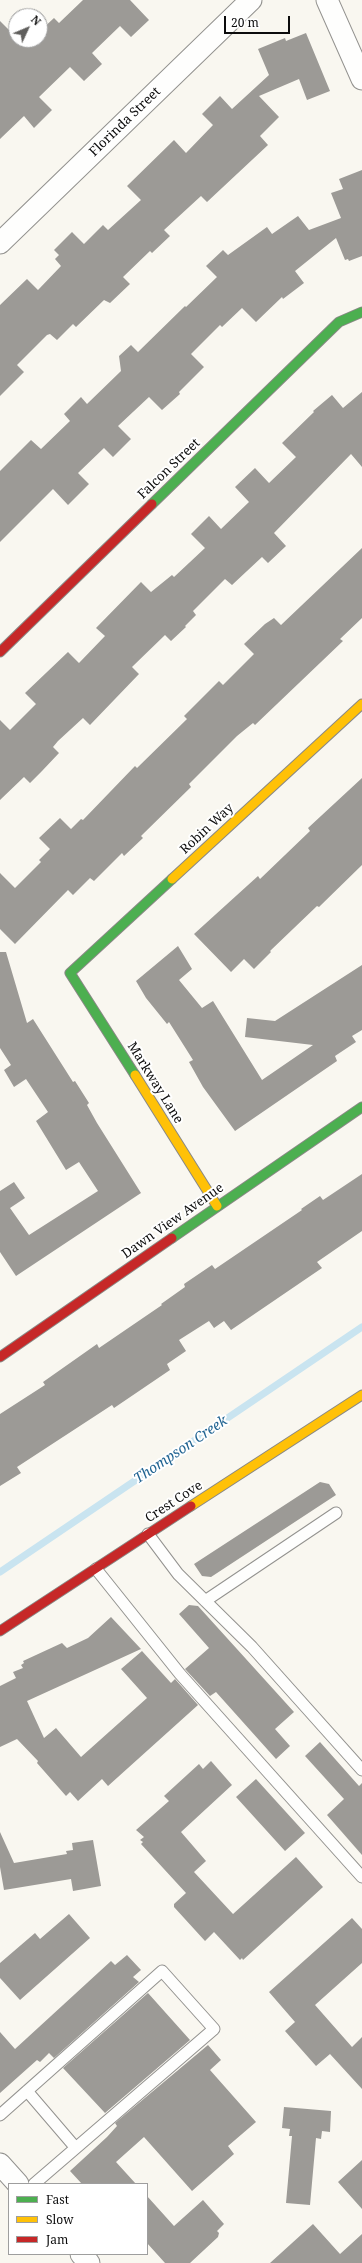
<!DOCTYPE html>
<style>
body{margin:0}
#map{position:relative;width:362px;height:2263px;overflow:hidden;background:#f9f7f0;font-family:"Noto Serif",serif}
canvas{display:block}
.legend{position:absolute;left:8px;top:2183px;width:140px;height:72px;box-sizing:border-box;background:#fff;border:1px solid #9e9e9e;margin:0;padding:5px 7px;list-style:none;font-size:12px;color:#0c0c0c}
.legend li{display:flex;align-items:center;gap:8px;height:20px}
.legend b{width:20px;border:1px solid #9e9e9e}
.north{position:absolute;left:8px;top:8px;width:40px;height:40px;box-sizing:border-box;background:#fff;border:1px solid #9e9e9e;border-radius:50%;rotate:46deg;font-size:11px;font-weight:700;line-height:16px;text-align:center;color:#0c0c0c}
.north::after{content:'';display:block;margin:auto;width:14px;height:18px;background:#5f5e5c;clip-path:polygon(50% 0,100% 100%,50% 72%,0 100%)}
.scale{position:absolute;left:224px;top:16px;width:66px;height:18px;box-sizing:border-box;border:2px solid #0c0c0c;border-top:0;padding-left:5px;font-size:12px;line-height:14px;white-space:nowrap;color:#0c0c0c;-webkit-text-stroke:3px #fff;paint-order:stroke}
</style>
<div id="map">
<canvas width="362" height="2263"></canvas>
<ul class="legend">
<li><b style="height:5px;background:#4caf50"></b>Fast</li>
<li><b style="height:5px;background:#ffc107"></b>Slow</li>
<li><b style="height:5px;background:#c62828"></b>Jam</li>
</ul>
<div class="north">N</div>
<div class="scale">20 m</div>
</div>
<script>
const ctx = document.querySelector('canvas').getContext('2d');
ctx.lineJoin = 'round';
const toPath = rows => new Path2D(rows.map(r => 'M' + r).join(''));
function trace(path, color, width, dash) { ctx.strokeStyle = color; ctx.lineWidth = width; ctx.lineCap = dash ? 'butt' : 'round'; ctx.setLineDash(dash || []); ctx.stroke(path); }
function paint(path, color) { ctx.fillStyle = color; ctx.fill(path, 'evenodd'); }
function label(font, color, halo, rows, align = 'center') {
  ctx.font = font + ' "Noto Serif",serif'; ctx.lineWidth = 4; ctx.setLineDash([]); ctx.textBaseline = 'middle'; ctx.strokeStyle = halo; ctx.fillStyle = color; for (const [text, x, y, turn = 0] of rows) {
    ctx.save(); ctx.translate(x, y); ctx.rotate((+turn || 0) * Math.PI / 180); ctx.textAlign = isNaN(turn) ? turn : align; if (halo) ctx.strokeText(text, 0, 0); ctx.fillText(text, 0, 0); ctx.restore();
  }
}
trace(toPath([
 [0,1572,362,1327]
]), '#c9e4f0', 7);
paint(toPath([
 [83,0,130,0,149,20,131,37,120,26,92,53,102,64,84,81,70,67,39,97,52,110,34,128,24,116,0,139,0,21,16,37,16,40,25,46,31,40,40,40,40,31,54,18,59,23],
 [306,33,330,91,307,100,299,79,259,96,279,117,260,136,268,145,207,202,201,196,164,230,170,236,152,253,150,251,123,277,130,284,110,303,104,300,76,327,73,324,57,340,50,334,47,335,17,365,24,372,0,396,0,305,27,279,38,290,61,266,55,259,59,255,54,250,72,232,84,244,103,225,108,230,141,200,127,186,174,140,186,153,213,125,202,114,220,96,232,109,269,75,258,49,285,38,286,41],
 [362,170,362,256,349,261,348,259,345,260,336,238,295,271,304,283,283,299,282,297,256,322,242,308,222,327,220,325,191,354,204,367,179,392,180,394,162,410,149,397,118,426,131,439,113,457,104,448,78,473,89,484,68,505,53,489,0,542,0,471,31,440,41,449,70,421,64,414,81,397,87,404,121,371,119,356,131,345,138,352,185,306,186,307,217,277,206,266,223,250,228,255,267,227,272,234,298,216,309,230,341,218,331,193,343,189,339,179],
 [362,392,362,467,351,454,274,533,286,546,268,563,262,557,232,585,225,579,193,611,196,615,185,626,186,627,171,641,165,635,132,667,139,674,90,725,83,718,58,741,53,747,59,753,42,771,30,783,24,777,0,800,0,720,10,730,36,704,25,693,68,652,79,663,105,636,96,628,141,582,151,592,172,575,174,577,205,548,191,534,209,516,221,529,249,502,235,487,255,468,269,483,296,457,282,443,314,412,313,411,332,395,343,408],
 [362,548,362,618,340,639,343,641,255,725,253,723,237,736,189,784,191,787,141,836,143,838,124,856,122,853,94,881,90,878,73,895,68,890,15,944,0,929,0,873,15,888,41,862,39,860,50,849,39,838,60,818,71,829,81,819,83,820,135,766,137,768,187,719,184,716,219,681,223,685,254,654,244,644,265,624,274,618,281,625],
 [362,778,362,865,319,907,317,906,270,951,271,952,254,969,244,959,231,972,194,934,258,876,260,879,310,831,308,828],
 [178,946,192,969,179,980,202,1008,213,1001,262,1080,313,1045,245,1037,247,1018,275,1021,362,965,362,1030,352,1036,356,1042,335,1056,337,1061,235,1131,203,1087,189,1062,193,1060,169,1022,167,1024,146,998,136,981],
 [0,952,6,952,27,1023,33,1019,73,1082,75,1081,89,1103,87,1105,97,1123,141,1193,16,1276,0,1252,0,1191,14,1182,25,1198,10,1208,29,1235,98,1191,79,1162,66,1170,36,1121,48,1112,26,1079,14,1087,4,1070,11,1065,0,1048],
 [362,1174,362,1231,317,1262,322,1268,231,1330,224,1321,214,1328,209,1321,179,1340,186,1351,167,1364,170,1370,114,1408,112,1405,17,1467,21,1473,0,1486,0,1414,45,1385,43,1382,97,1344,99,1348,162,1305,161,1304,185,1287,184,1284,212,1265,215,1269,302,1210,301,1209,320,1196,323,1200],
 [320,1482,329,1484,336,1495,211,1577,202,1576,194,1564],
 [189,1605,198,1606,294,1712,275,1729,290,1746,276,1759,216,1692,210,1696,185,1669,209,1648,179,1614],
 [111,1617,141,1649,27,1701,44,1738,56,1728,81,1757,147,1698,121,1669,142,1651,171,1683,175,1679,198,1705,108,1786,102,1779,78,1801,70,1792,66,1796,37,1763,38,1761,17,1739,0,1747,0,1686,16,1678,13,1672,23,1668,21,1665,24,1663,23,1661,62,1643,67,1648,88,1638],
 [320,1742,359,1786,362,1783,362,1855,327,1815,344,1799,305,1756],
 [211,1761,232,1785,181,1832,206,1861,194,1872,233,1914,296,1857,323,1887,243,1960,242,1958,240,1960,214,1932,205,1941,174,1907,174,1904,186,1893,141,1844,143,1842,140,1840,144,1837,136,1830,169,1801,164,1796,199,1764,203,1769],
 [256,1779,305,1833,285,1851,236,1797],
 [0,1832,14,1863,67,1854,66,1851,73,1850,72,1843,93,1840,101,1886,73,1891,71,1879,4,1890,0,1867],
 [69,1914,90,1938,20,2000,0,1978,0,1963,35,1933,40,1939],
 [352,1918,362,1929,362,1963,315,2005,352,2047,362,2037,362,2089,330,2054,316,2066,285,2031,295,2022,269,1992],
 [127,1955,141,1970,133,1977,139,1982,54,2058,49,2053,40,2062,37,2060,0,2093,0,2032,15,2049,111,1961,115,1965],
 [148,1993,190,2040,105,2113,63,2068],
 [208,2045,221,2060,210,2070,256,2122,228,2146,234,2154,192,2191,144,2137,116,2162,136,2184,82,2184,70,2171,107,2137,117,2126,115,2123],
 [284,2107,331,2111,330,2132,322,2131,321,2139,316,2138,310,2205,286,2203,292,2136,289,2136,290,2129,282,2128],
 [362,2160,362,2209,338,2182],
 [147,2196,174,2226,203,2200,224,2224,217,2231,219,2233,218,2237,190,2263,165,2263,147,2243],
 [313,2224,340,2254,362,2234,362,2263,270,2263]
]), '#9c9a96');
const lane = toPath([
 [148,1534,178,1574,252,1647,362,1770],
 [96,1569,180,1674,362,1877],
 [205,1601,336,1513],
 [27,2091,75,2147],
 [0,2115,162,1971,214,2029,34,2184]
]);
const street = toPath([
 [327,0,362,79],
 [0,243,251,0],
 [0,2164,18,2184],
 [81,2254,89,2263]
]);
const fast = toPath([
 [152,504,339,322,362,312],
 [135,1075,70,973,172,879],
 [172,1238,362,1107]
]);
const slow = toPath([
 [172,879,362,704],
 [135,1075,217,1206],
 [191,1506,362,1395]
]);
const jam = toPath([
 [0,652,152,504],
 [0,1357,172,1238],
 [0,1631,191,1506]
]);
trace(lane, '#93928f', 13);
trace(street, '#93928f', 23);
trace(fast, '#898885', 11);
trace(slow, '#898885', 11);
trace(jam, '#898885', 11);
trace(lane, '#fefefd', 11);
trace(street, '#fefefd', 21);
trace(fast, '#4caf50', 9);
trace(slow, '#ffc107', 9);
trace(jam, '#c62828', 9);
label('13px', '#0c0c0c', '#fff', [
 ["Florinda Street",125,122,-44],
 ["Falcon Street",169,469,-44],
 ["Robin Way",207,829,-43],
 ["Markway Lane",155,1083,58],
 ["Dawn View Avenue",173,1221,-35],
 ["Crest Cove",174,1502,-33]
]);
label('italic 14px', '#216492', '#fff', [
 ["Thompson Creek",181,1450,-34]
]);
</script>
